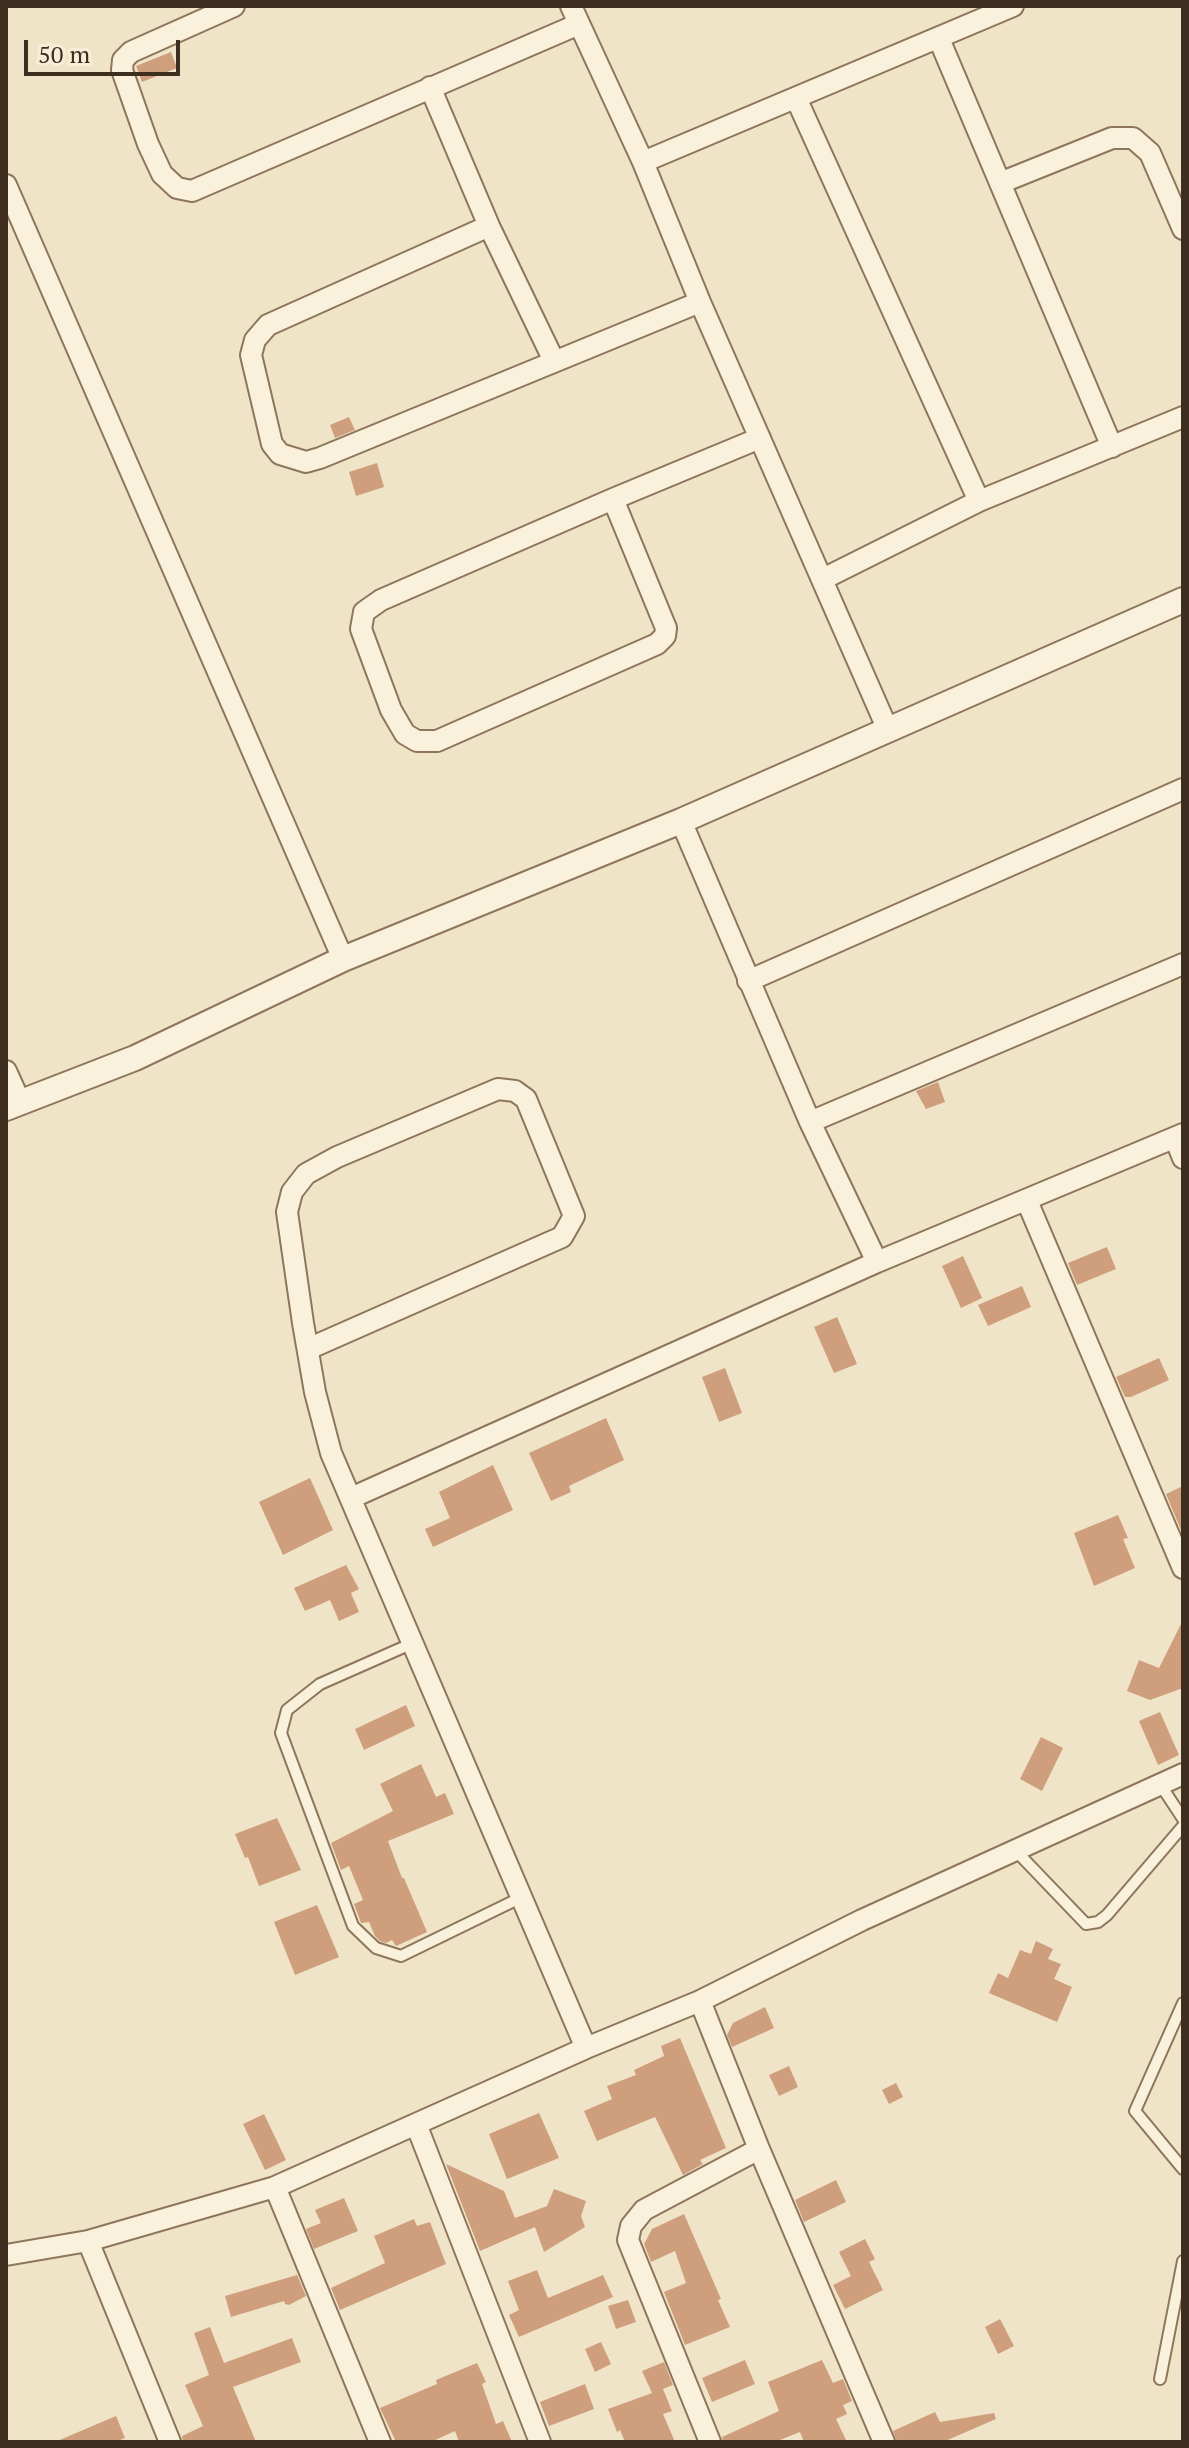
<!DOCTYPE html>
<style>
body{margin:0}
#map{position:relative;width:1189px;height:2448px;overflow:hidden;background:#f0e4c8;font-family:"PT Serif",serif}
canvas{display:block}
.frame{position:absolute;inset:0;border:8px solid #3d2e20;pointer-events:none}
.scale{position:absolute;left:24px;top:40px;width:156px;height:36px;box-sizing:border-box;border:4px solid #3d2e20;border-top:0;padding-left:10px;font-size:24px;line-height:28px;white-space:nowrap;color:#3d2e20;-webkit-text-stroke:6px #f7eed8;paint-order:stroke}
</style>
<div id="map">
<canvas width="1189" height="2448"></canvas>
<div class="frame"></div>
<div class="scale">50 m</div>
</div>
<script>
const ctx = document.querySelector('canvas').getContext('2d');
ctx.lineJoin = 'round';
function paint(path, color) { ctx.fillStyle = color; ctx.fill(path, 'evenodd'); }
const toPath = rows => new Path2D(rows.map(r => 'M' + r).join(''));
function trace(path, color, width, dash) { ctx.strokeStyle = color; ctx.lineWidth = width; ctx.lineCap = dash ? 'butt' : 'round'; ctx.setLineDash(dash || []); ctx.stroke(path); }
paint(toPath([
 [171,52,177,68,142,82,136,66],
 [349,417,355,430,335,438,330,425],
 [377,463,384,487,356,496,349,472],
 [938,1082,945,1102,926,1109,916,1091],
 [1107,1247,1116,1269,1077,1285,1068,1263],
 [963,1256,982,1298,961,1308,942,1266],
 [1022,1286,1031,1307,988,1326,978,1305],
 [837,1317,857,1364,834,1373,814,1327],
 [1159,1358,1169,1380,1131,1397,1125,1397,1116,1377],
 [725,1368,742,1413,719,1422,702,1377],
 [606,1418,624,1460,569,1486,571,1492,551,1501,529,1453],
 [493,1465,513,1510,433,1547,425,1529,450,1518,439,1492],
 [310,1478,333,1530,283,1555,259,1502],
 [1183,1486,1183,1535,1166,1494],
 [1118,1515,1128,1538,1123,1539,1135,1568,1094,1586,1074,1533],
 [346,1565,359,1589,351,1593,359,1612,339,1621,330,1600,305,1611,294,1588],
 [1183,1620,1183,1688,1150,1700,1127,1691,1139,1660,1159,1668],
 [406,1705,415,1726,364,1750,355,1729],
 [1160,1712,1179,1755,1158,1765,1139,1721],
 [1041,1737,1063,1748,1042,1791,1020,1779],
 [421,1764,436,1797,445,1793,454,1814,388,1841,402,1878,404,1878,427,1932,396,1946,392,1940,386,1943,380,1941,375,1936,369,1922,361,1923,354,1904,363,1900,349,1866,341,1870,331,1843,393,1811,380,1784],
 [277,1818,301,1870,259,1886,248,1857,245,1858,235,1834],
 [317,1905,339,1957,295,1975,274,1922],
 [1036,1941,1053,1949,1048,1959,1061,1964,1054,1979,1072,1987,1057,2022,989,1993,998,1973,1008,1978,1020,1950,1031,1954],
 [765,2007,774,2028,732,2047,727,2035,733,2023],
 [680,2038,726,2148,700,2160,703,2164,683,2175,655,2117,597,2141,584,2111,612,2099,607,2086,636,2075,634,2070,664,2056,661,2046],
 [789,2066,798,2087,779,2096,769,2075],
 [896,2083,903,2097,889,2104,882,2090],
 [539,2113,559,2158,507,2179,489,2134],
 [264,2114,286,2160,265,2170,243,2124],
 [446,2164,504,2191,515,2218,547,2206,554,2189,586,2201,581,2216,585,2227,544,2252,535,2227,480,2251],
 [836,2180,846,2202,804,2222,795,2200],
 [344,2198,358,2231,314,2249,306,2229,321,2223,315,2210],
 [684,2214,721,2299,718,2300,730,2327,685,2345,664,2292,686,2283,675,2251,651,2262,644,2244,652,2229],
 [414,2219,417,2226,430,2222,446,2264,340,2310,331,2288,385,2263,374,2236],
 [865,2239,875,2259,869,2262,883,2290,845,2309,833,2285,851,2276,839,2252],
 [537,2270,548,2298,603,2275,613,2297,519,2337,509,2315,519,2310,508,2281],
 [297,2275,306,2296,289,2305,285,2304,284,2301,231,2317,225,2296],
 [628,2300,636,2322,616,2329,608,2306],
 [1000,2319,1014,2346,998,2354,985,2327],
 [210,2327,224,2363,292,2338,301,2362,233,2387,256,2442,183,2442,182,2436,203,2426,185,2385,209,2375,194,2333],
 [601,2342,611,2364,595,2372,585,2349],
 [745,2360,755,2384,712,2402,702,2378],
 [822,2360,833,2383,843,2379,852,2401,843,2405,847,2414,836,2419,847,2442,804,2442,800,2432,775,2442,723,2442,722,2437,779,2411,768,2382],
 [664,2362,673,2385,663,2389,672,2411,663,2414,675,2442,625,2442,620,2430,617,2432,608,2409,652,2393,642,2371],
 [477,2363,486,2382,482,2384,496,2424,503,2421,512,2442,459,2442,455,2431,431,2442,396,2442,380,2408,437,2384,436,2380],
 [585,2384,594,2409,549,2426,540,2402],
 [935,2412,940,2422,994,2413,996,2419,943,2442,897,2442,893,2431],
 [116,2416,125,2438,115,2442,55,2442]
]), '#cf9f7d');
const service = toPath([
 [413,1643,320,1684,287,1710,281,1733,353,1926,376,1948,401,1956,520,1898],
 [1160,1784,1183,1819],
 [1016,1851,1086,1924,1098,1922,1107,1915,1183,1826],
 [1183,2003,1135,2111,1183,2169],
 [1160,2379,1183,2261]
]);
const minor = toPath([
 [234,6,131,52,123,60,122,70,148,144,162,174,177,188,192,191,579,24],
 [571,6,643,162,700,302,888,730],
 [939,39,1112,447],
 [430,87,489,226,554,361],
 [796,98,979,501],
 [643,162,1013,6],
 [1000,183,1112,138,1133,138,1150,153,1183,229],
 [6,185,343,959],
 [489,226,268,325,255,340,251,355,272,444,280,454,306,462,320,458,700,302],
 [613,499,666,628,665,636,657,644,437,741,417,741,405,734,391,710,361,629,364,612,381,600,613,499,760,438],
 [823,579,979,501,1183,417],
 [681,821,810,1122,877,1262],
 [748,981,1183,789],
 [6,1071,20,1102],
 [810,1122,1183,964],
 [1175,1138,1183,1158],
 [1027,1201,1183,1568],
 [308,1349,562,1237,574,1216,526,1099,515,1091,498,1089,337,1157,306,1174,292,1192,287,1212,303,1323,315,1392,331,1453,586,2048],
 [351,1498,877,1262,1183,1134],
 [700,2001,759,2149,884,2442],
 [416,2124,540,2442],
 [275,2187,380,2442],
 [88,2241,170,2442],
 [6,2255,88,2241,275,2187,586,2048,700,2001,862,1920,1183,1774],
 [710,2442,628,2240,631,2226,644,2210,759,2149]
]);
const tertiary = toPath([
 [6,1108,135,1058,343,959,681,821,1183,600]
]);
trace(service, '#8d765c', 14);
trace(minor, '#8d765c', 24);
trace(tertiary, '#8d765c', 28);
trace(service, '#faf1dc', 10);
trace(minor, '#faf1dc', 20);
trace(tertiary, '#faf1dc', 24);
</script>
